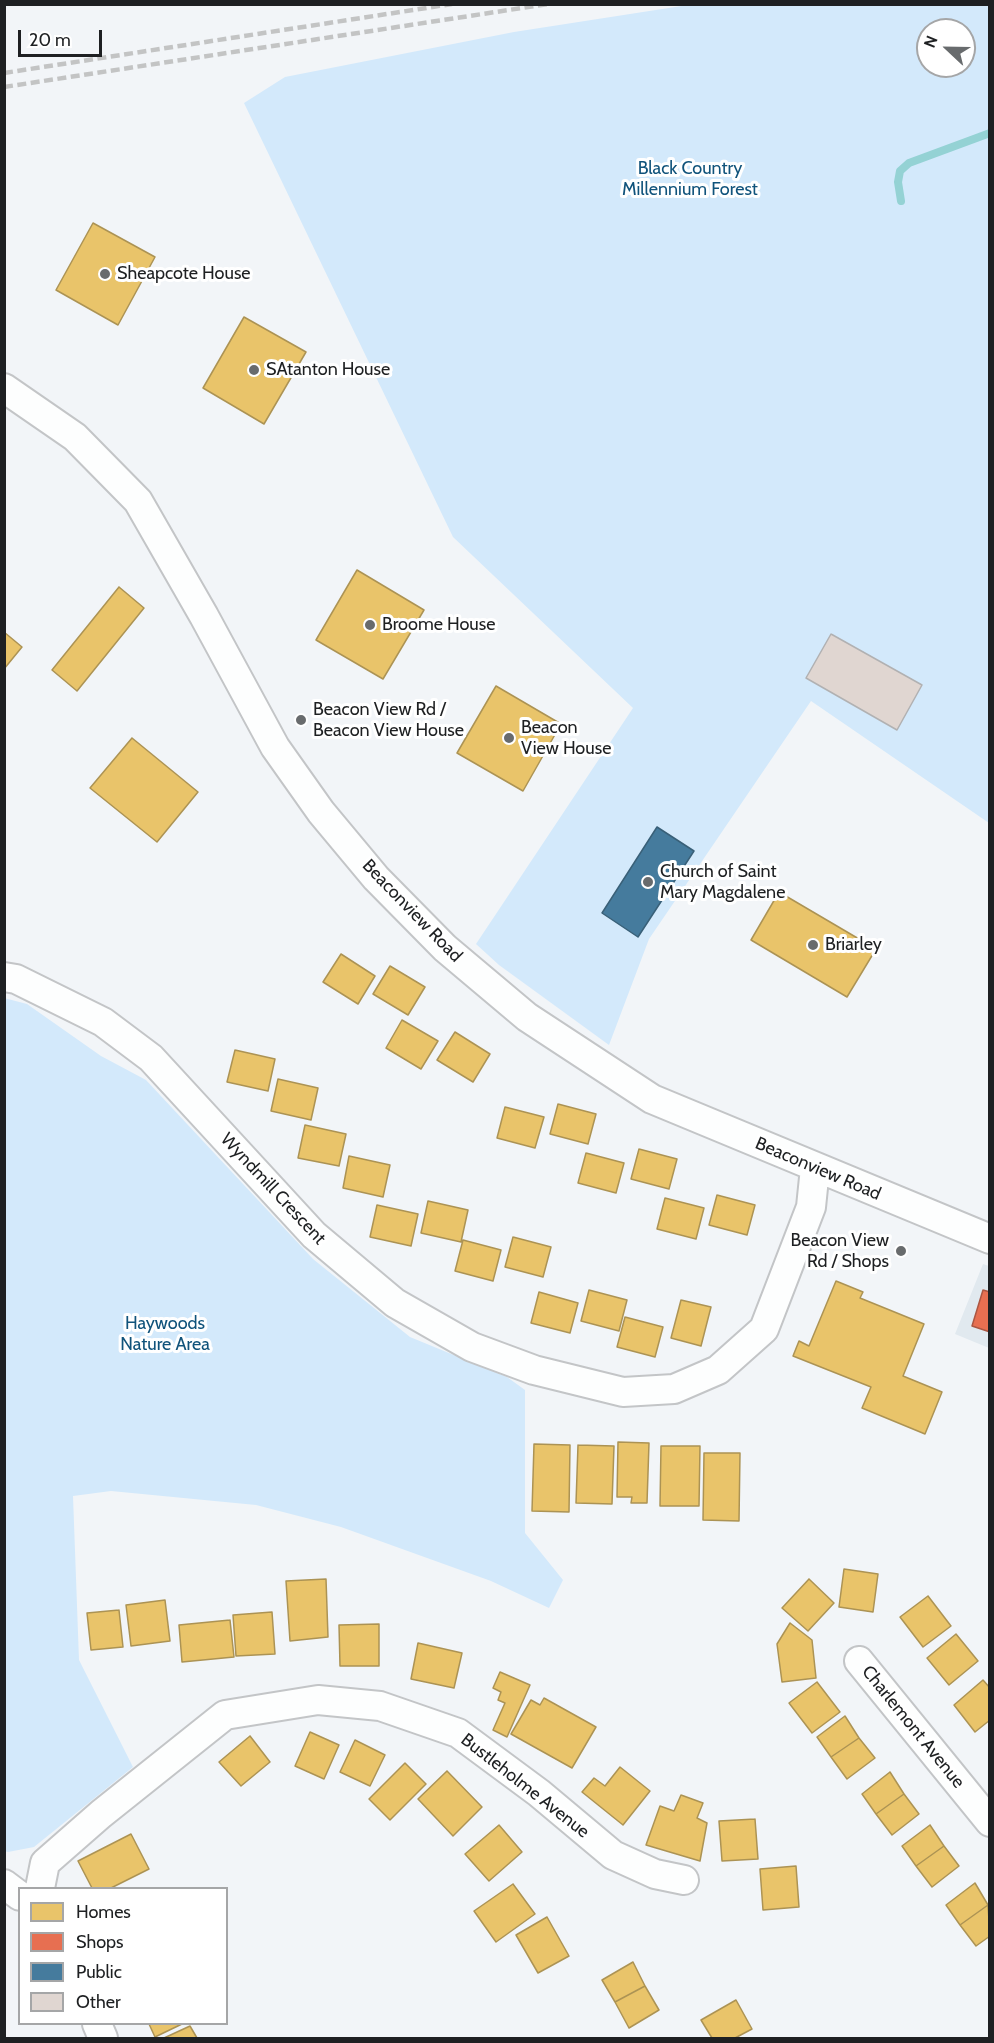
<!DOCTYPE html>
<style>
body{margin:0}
#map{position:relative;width:994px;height:2043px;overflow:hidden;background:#f2f5f8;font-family:Cabin,sans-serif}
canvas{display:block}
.frame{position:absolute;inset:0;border:6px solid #1e2022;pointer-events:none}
.legend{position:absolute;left:18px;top:1887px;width:210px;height:138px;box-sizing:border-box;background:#fff;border:2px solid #a5a6a7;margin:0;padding:8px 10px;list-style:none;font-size:18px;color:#1e2022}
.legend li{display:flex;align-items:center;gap:12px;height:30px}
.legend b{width:30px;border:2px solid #a5a6a7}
.north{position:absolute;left:916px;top:18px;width:60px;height:60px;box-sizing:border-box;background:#fff;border:2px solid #a5a6a7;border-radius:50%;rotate:292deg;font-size:16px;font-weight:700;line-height:24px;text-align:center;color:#1e2022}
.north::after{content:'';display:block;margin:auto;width:21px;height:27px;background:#686b6d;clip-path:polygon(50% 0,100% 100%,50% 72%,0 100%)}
.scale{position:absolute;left:18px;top:30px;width:84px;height:27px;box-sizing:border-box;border:3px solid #1e2022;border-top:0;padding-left:8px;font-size:18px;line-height:21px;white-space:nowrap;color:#1e2022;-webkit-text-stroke:4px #fff;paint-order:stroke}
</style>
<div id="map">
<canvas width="994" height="2043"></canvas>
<div class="frame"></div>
<ul class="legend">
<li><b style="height:16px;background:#e9c46a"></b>Homes</li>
<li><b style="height:16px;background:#e76f51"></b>Shops</li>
<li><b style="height:16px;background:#457b9d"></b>Public</li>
<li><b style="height:16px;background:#e0d6d1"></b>Other</li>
</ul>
<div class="north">N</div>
<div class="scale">20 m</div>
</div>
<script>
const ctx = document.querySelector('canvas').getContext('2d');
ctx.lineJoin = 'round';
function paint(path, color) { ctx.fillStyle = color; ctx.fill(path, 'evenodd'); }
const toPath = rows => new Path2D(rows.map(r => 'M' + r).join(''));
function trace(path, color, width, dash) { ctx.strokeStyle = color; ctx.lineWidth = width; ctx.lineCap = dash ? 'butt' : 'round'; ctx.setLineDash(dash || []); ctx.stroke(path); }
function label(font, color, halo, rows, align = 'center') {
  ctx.font = font + ' Cabin,sans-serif'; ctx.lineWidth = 6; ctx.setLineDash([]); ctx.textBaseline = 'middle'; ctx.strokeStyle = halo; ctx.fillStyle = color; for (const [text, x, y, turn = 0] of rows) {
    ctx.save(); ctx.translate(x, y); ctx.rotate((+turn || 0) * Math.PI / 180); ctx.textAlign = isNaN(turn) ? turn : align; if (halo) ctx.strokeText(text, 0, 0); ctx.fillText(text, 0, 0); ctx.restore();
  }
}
paint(toPath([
 [983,1264,989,1266,989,1348,955,1334]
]), '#e1e9ef');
paint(toPath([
 [688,5,989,5,989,823,811,701,649,939,609,1045,499,965,476,944,633,708,453,537,244,103,285,77,514,32],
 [928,30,964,30,964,66,928,66],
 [4,998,27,1004,101,1056,146,1080,313,1259,410,1337,507,1377,525,1390,525,1533,563,1580,549,1608,491,1581,341,1527,256,1505,111,1491,73,1496,79,1660,133,1767,34,1847,8,1852,4,1851]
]), '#d3e9fb');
const homes = toPath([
 [93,223,155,257,118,325,56,290,93,223],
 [244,317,306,352,264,424,203,388,244,317],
 [357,570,424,610,383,679,316,640,357,570],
 [119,587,144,608,77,691,52,670,119,587],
 [4,632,22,647,4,669,4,632],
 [496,686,561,724,523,791,457,753,496,686],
 [132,738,198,792,157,842,90,788,132,738],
 [779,892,876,949,847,997,751,940,779,892],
 [341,954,375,976,358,1004,323,982,341,954],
 [390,966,425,987,408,1015,373,994,390,966],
 [402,1020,438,1041,421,1069,386,1048,402,1020],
 [455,1032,490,1054,473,1082,437,1060,455,1032],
 [235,1050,275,1059,268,1091,227,1082,235,1050],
 [278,1079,318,1088,311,1120,271,1111,278,1079],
 [558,1104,596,1114,588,1144,550,1134,558,1104],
 [505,1107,544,1117,535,1148,497,1138,505,1107],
 [305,1125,346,1134,339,1166,298,1158,305,1125],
 [639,1149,677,1159,669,1189,631,1179,639,1149],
 [586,1153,624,1163,616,1193,578,1183,586,1153],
 [349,1156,390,1165,383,1197,343,1188,349,1156],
 [717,1195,755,1205,747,1235,709,1225,717,1195],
 [665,1198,704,1208,696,1239,657,1229,665,1198],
 [428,1201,468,1210,461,1242,421,1233,428,1201],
 [377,1205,418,1214,411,1246,370,1237,377,1205],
 [513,1237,551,1247,543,1277,505,1267,513,1237],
 [463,1240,501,1250,493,1281,455,1271,463,1240],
 [836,1281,863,1292,860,1298,924,1324,903,1376,942,1392,925,1434,862,1408,871,1387,793,1356,799,1341,809,1346,836,1281],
 [589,1290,627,1300,619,1331,581,1321,589,1290],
 [539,1292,578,1303,570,1333,531,1323,539,1292],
 [681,1300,711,1307,701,1346,671,1338,681,1300],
 [625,1317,663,1327,655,1357,617,1347,625,1317],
 [618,1442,649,1443,647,1503,631,1503,632,1497,617,1497,618,1442],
 [534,1444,570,1445,569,1512,532,1511,534,1444],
 [578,1445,614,1446,612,1504,576,1503,578,1445],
 [661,1446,700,1446,699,1506,660,1506,661,1446],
 [704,1453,740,1453,739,1521,703,1520,704,1453],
 [844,1569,878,1574,873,1612,839,1607,844,1569],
 [326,1579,328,1637,290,1641,286,1581,326,1579],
 [809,1579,834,1603,808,1631,782,1608,809,1579],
 [928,1596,951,1626,923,1647,900,1617,928,1596],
 [165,1600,170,1641,131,1646,126,1605,165,1600],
 [119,1610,123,1647,91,1650,87,1613,119,1610],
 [272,1612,275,1654,236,1656,233,1615,272,1612],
 [230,1620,234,1657,182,1662,179,1625,230,1620],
 [790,1623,812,1640,816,1678,782,1682,777,1644,790,1623],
 [379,1624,379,1666,340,1666,339,1625,379,1624],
 [956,1634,978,1661,949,1685,927,1658,956,1634],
 [418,1643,462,1653,454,1688,411,1679,418,1643],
 [500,1672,530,1685,507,1737,493,1730,505,1703,498,1700,501,1692,493,1688,500,1672],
 [983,1680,990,1688,990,1720,975,1732,954,1705,983,1680],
 [817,1682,840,1712,812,1733,789,1703,817,1682],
 [544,1698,596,1727,572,1768,511,1734,531,1700,540,1705,544,1698],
 [845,1716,859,1738,831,1757,817,1737,845,1716],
 [310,1732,339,1745,324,1779,295,1766,310,1732],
 [250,1736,270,1762,241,1786,219,1762,250,1736],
 [859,1738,875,1758,847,1779,831,1757,859,1738],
 [355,1740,385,1755,370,1786,340,1772,355,1740],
 [405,1763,426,1784,390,1820,369,1799,405,1763],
 [620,1767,650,1791,623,1825,582,1792,594,1778,605,1786,620,1767],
 [447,1771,482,1807,453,1836,418,1799,447,1771],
 [890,1772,904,1794,876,1814,862,1794,890,1772],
 [904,1794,919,1814,892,1835,876,1814,904,1794],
 [681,1795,703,1803,697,1818,707,1823,700,1861,646,1845,660,1806,674,1811,681,1795],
 [755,1819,758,1859,722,1861,719,1821,755,1819],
 [499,1825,522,1852,489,1881,465,1854,499,1825],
 [930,1825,944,1846,916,1866,902,1846,930,1825],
 [131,1834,149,1869,111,1888,92,1888,78,1861,131,1834],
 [944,1846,959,1866,932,1887,916,1866,944,1846],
 [796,1866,799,1907,763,1910,760,1869,796,1866],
 [975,1883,988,1905,960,1925,946,1905,975,1883],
 [513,1884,535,1914,496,1942,474,1911,513,1884],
 [988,1905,990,1936,976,1946,960,1925,988,1905],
 [547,1917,569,1956,538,1973,516,1935,547,1917],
 [633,1962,645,1986,615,2002,602,1980,633,1962],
 [645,1986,659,2010,629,2028,615,2002,645,1986],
 [736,2000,752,2029,735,2038,712,2038,701,2020,736,2000],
 [149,2024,182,2024,155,2037,149,2024],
 [190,2026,197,2038,164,2038,190,2026]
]);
paint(homes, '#e9c46a');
trace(homes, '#ac9354', 1.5);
const shops = toPath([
 [983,1290,990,1292,990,1332,972,1326,983,1290]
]);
paint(shops, '#e76f51');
trace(shops, '#ab5743', 1.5);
const public = toPath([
 [657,827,694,851,638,937,602,913,657,827]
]);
paint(public, '#457b9d');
trace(public, '#396078', 1.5);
trace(toPath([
 [901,201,898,182,900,171,909,163,990,133]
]), '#94d2d4', 8);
const building = toPath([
 [831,634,922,685,897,730,806,678,831,634]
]);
paint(building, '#e0d6d1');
trace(building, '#b1b1b2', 1.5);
const minor = toPath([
 [4,388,75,437,138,501,204,616,275,747,321,812,376,878,445,948,527,1017,652,1099,990,1239],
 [4,977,16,979,103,1022,151,1058,314,1235,395,1303,472,1347,534,1370,623,1392,674,1389,718,1370,764,1329,811,1207,815,1168],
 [859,1661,990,1822],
 [4,1884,20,1896],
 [40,1888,45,1863,101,1814,225,1715,318,1700,380,1706,458,1733,539,1793,613,1855,655,1874,684,1880],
 [97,2024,103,2038]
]);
trace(minor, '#c3c5c7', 32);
trace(minor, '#fdfefe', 28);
trace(toPath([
 [4,73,452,4],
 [4,87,548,4]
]), '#c3c4c4', 4.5, [9, 4.5]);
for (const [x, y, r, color] of [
 [105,274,6,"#686b6d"],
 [254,370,6,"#686b6d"],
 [370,625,6,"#686b6d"],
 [301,720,6,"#686b6d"],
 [509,738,6,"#686b6d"],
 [648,882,6,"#686b6d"],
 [813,945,6,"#686b6d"],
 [901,1251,6,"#686b6d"]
]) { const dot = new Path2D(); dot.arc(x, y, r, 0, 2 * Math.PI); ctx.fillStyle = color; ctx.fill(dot); trace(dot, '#fff', 2); }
label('18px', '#10537b', '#fff', [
 ["Black Country",690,169],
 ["Millennium Forest",690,190],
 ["Haywoods",165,1324],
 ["Nature Area",165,1345]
]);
label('18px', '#1e2022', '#fff', [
 ["Sheapcote House",117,274],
 ["SAtanton House",266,370],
 ["Broome House",382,625],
 ["Beacon View Rd /",313,710],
 ["Beacon View House",313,731],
 ["Beacon",521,728],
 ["View House",521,749],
 ["Church of Saint",660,872],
 ["Mary Magdalene",660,893],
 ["Briarley",825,945],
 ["Beacon View",889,1241,"right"],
 ["Rd / Shops",889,1262,"right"]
], 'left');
label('18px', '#1e2022', '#fff', [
 ["Beaconview Road",412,911,46],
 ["Beaconview Road",818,1169,23],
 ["Wyndmill Crescent",273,1189,47],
 ["Charlemont Avenue",913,1727,51],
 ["Bustleholme Avenue",525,1786,38]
]);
</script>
